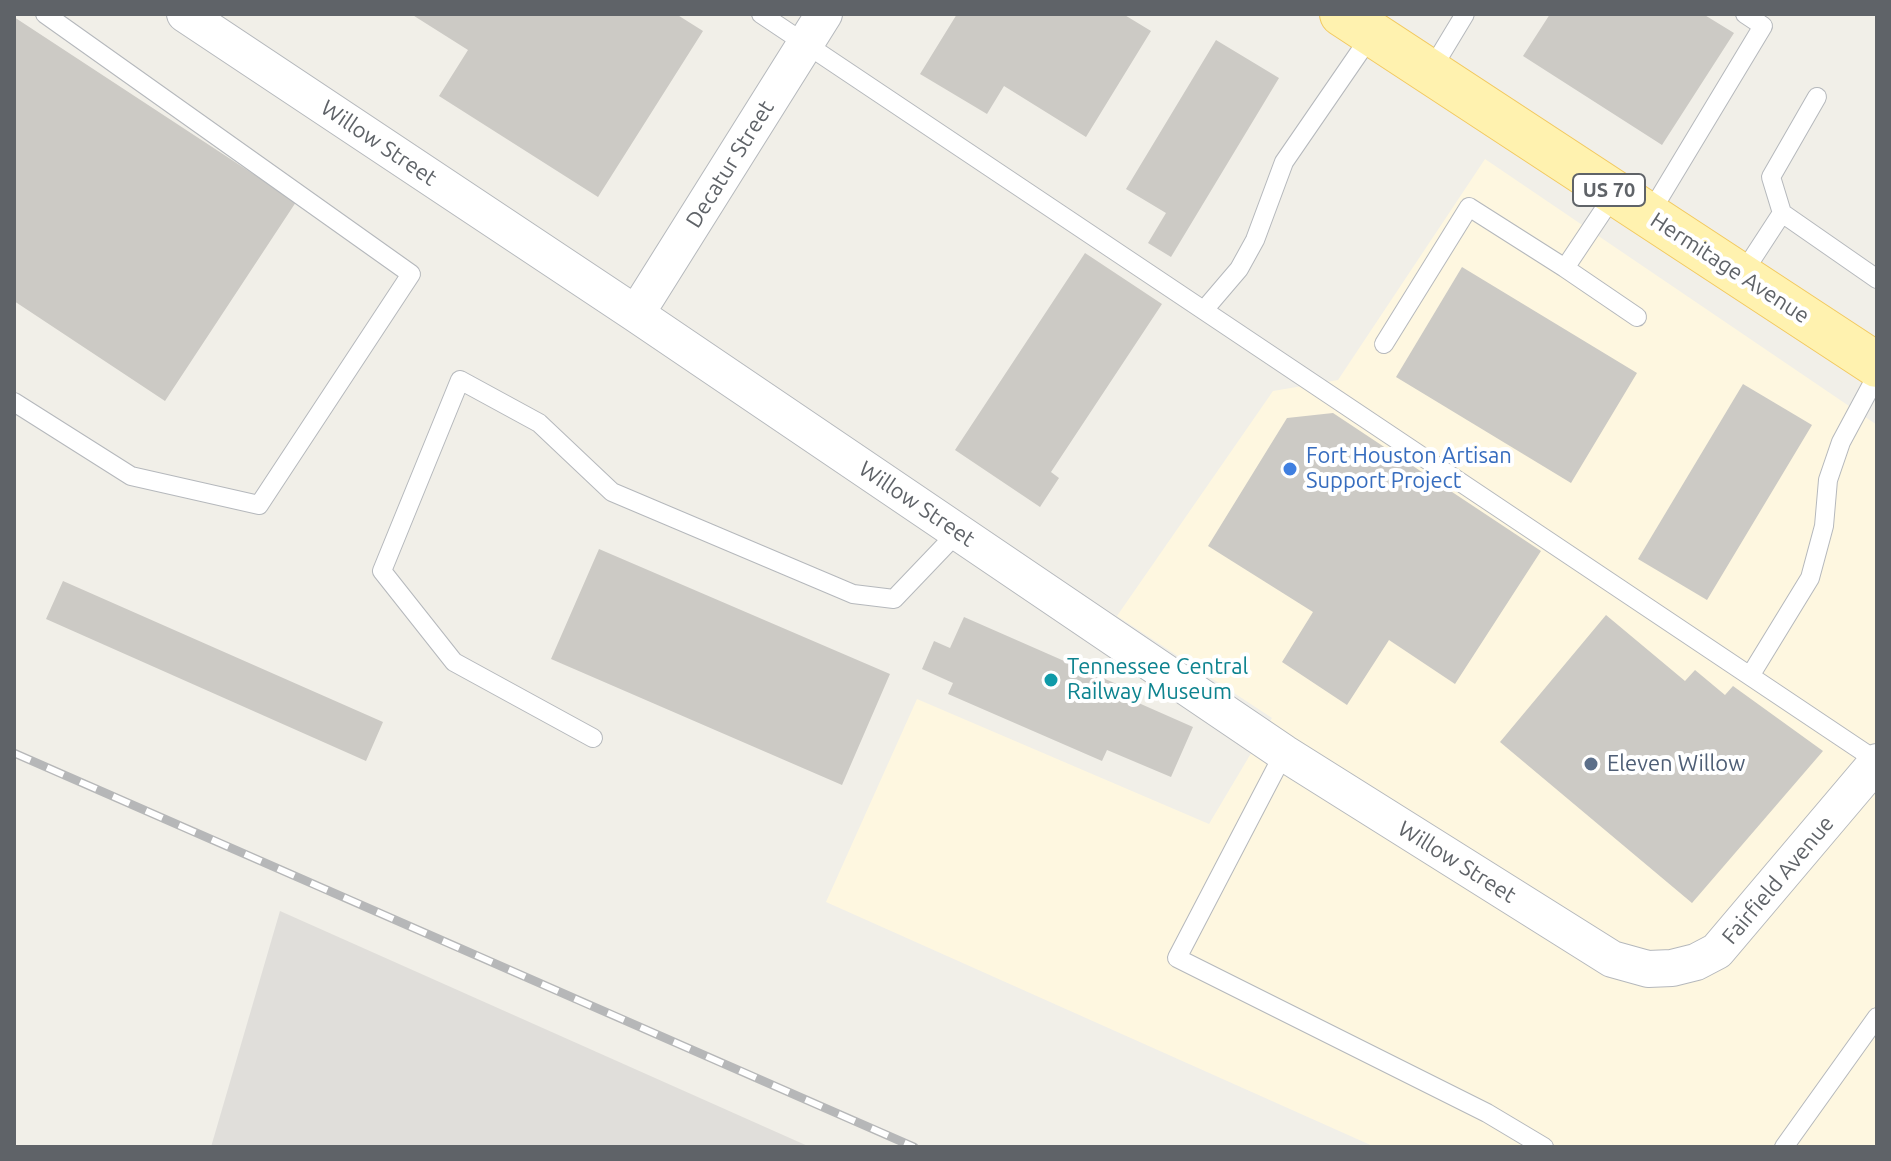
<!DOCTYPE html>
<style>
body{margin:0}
#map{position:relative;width:1891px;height:1161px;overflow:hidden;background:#f1efe8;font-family:Ubuntu,sans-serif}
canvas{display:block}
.frame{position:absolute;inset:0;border:16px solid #5f6368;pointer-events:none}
</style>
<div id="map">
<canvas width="1891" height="1161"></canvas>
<div class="frame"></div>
</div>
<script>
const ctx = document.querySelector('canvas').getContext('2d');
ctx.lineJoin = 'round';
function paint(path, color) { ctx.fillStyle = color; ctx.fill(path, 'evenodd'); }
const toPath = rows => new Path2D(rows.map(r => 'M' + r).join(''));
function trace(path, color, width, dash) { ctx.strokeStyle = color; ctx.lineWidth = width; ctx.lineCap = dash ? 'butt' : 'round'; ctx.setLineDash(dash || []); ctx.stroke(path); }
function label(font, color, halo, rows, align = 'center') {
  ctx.font = font + ' Ubuntu,sans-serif'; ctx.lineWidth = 8; ctx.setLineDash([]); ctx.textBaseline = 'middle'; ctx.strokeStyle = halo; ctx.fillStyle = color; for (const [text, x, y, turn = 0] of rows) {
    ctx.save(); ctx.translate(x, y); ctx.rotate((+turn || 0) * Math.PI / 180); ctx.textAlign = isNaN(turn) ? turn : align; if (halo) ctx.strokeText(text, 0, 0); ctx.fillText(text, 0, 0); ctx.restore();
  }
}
paint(toPath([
 [1485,159,1877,425,1877,1147,1375,1147,826,902,917,699,1209,824,1272,718,1117,616,1273,391,1338,380]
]), '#fef7e0');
paint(toPath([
 [280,911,810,1147,211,1147]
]), '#e0deda');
paint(toPath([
 [411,14,676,14,703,31,598,197,439,96,468,50],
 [957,14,1123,14,1151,31,1086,137,1004,86,987,114,920,74],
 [1550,14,1703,14,1734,33,1662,145,1523,56],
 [14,17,296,202,165,401,14,301],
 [1216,40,1279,78,1171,257,1148,243,1166,213,1126,189],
 [1085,253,1162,304,1051,472,1059,478,1040,507,955,450],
 [1462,267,1637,373,1571,483,1396,377],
 [1743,384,1812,425,1707,600,1638,559],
 [1333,413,1541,551,1455,684,1389,640,1347,705,1282,662,1313,612,1208,546,1287,418],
 [599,549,890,674,842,785,551,659],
 [63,581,383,722,366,761,46,619],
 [1606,615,1685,681,1695,670,1725,695,1733,686,1823,751,1692,903,1500,742],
 [964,617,1128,689,1125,697,1193,727,1171,777,1107,750,1102,761,948,694,953,683,922,669,934,641,950,648]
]), '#cccac5');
const lane = toPath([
 [761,14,1877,761],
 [1430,72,1465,14],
 [1782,213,1771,177,1817,97],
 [1649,215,1763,26,1745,14],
 [1565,268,1637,317],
 [1741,276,1782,213,1877,279],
 [1204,310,1239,269,1255,240,1284,162,1372,34],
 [1384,344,1469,207,1565,268,1615,193],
 [14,402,131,476,259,505,411,274,45,14],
 [1750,676,1810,578,1824,526,1828,480,1841,442,1877,375],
 [593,738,454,662,382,571,460,380,539,423,612,492,853,594,894,599,958,532],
 [1284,753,1177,958,1487,1113,1544,1147],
 [1784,1147,1877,1017]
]);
const street = toPath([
 [185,14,636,314,1284,753,1612,959,1648,969,1672,968,1696,962,1717,951,1877,762],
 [636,314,824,14]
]);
const primary = toPath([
 [1342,14,1877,365]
]);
trace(lane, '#b5b8bc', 20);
trace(street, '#b5b8bc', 38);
trace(primary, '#f2c960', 46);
trace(lane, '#fff', 18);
trace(street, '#fff', 36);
trace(primary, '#fff2af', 44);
const rail = toPath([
 [14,753,914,1147]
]);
trace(rail, '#b6b7b8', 9);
trace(rail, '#fff', 6, [18]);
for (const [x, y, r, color] of [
 [1290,469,8,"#3f7fe0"],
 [1051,680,8,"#0f9aa8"],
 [1591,764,8,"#5c6f8a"]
]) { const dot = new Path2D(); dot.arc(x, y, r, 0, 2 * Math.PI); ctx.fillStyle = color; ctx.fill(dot); trace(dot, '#fff', 3); }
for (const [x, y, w] of [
 [1609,190,72]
]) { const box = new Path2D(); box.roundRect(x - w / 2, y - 16, w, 32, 6); ctx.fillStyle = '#fff'; ctx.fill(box); trace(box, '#5f6368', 2); }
label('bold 20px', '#5f6368', null, [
 ["US 70",1609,190]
]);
label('22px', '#5f6368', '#fff', [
 ["Willow Street",379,143,34],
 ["Decatur Street",730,164,-58],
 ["Hermitage Avenue",1730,268,33],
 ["Willow Street",917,504,34],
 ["Willow Street",1457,862,32],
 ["Fairfield Avenue",1778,880,-50]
]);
label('22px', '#366cbe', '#fff', [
 ["Fort Houston Artisan",1306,456],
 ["Support Project",1306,481]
], 'left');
label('22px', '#0d838f', '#fff', [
 ["Tennessee Central",1067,667],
 ["Railway Museum",1067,692]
], 'left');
label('22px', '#4e5e75', '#fff', [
 ["Eleven Willow",1607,764]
], 'left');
</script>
